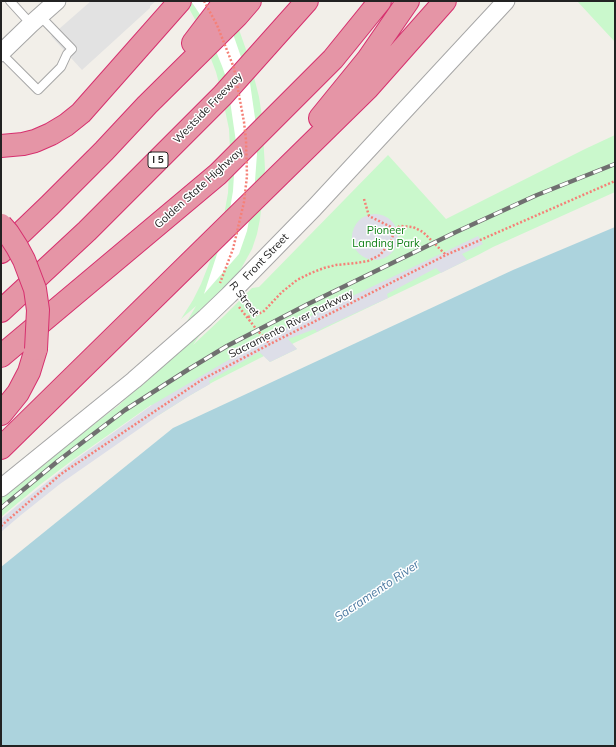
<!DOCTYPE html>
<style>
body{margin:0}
#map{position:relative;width:616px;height:747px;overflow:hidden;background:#f2efe9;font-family:Mulish,sans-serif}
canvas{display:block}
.frame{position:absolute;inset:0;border:2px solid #222;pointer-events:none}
</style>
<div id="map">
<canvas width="616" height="747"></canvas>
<div class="frame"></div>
</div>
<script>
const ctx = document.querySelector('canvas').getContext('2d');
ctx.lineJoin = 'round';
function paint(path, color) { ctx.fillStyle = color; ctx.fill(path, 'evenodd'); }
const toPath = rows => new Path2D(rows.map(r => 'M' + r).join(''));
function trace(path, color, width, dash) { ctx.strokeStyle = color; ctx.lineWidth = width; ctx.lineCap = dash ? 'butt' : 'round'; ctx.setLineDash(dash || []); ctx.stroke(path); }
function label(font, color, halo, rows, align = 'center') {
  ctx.font = font + ' Mulish,sans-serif'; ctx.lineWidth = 3; ctx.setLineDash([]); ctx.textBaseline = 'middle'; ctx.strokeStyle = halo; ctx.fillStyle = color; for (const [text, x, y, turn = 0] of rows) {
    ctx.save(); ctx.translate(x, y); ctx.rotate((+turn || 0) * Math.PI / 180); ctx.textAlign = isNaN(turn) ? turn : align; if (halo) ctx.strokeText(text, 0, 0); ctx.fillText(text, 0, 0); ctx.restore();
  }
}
paint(toPath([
 [185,1,226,1,236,21,250,61,259,97,262,116,265,169,263,194,260,219,257,234,252,249,237,276,216,312,193,345,225,315,252,288,259,287,388,155,446,219,585,149,615,135,615,192,493,247,478,255,292,344,297,349,270,362,264,356,213,382,189,396,159,415,151,405,74,459,37,487,1,517,1,498,64,446,118,406,135,390,149,375,173,345,196,306,181,319,193,300,201,284,216,246,223,221,228,193,230,149,229,129,221,91,216,72,198,25],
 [577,1,615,1,615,42]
]), '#caf8cc');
paint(toPath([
 [91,1,156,1,150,6,150,8,82,70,51,36]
]), '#e2e2e2');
paint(toPath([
 '352 237a23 23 0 1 1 46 0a23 23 0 1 1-46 0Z',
 [478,236,483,244,462,254,467,260,441,273,436,268,387,294,388,298,323,328,317,332,315,329,288,339,297,349,270,362,259,352,209,381,210,384,189,396,159,415,60,484,21,515,1,532,1,519,19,504,76,459,152,405,271,335]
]), '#dddee8');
paint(toPath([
 [615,227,615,744,611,746,1,746,1,567,173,428,513,270]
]), '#acd3dd');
paint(toPath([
 [191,1,217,1,232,31,250,83,256,125,257,154,254,194,247,231,239,254,204,294,220,245,229,215,233,191,236,142,227,80,222,66,203,19]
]), '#fff');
const lane = toPath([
 [10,1,31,24],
 [1,53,38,90,61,67,67,54,72,49,40,16]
]);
const street = toPath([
 [1,53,31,24,57,1],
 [1,488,134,380,205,318,229,295,314,208,506,1]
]);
const highway = toPath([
 [193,43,225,1],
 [320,118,368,59,408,1],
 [1,146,23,144,35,141,51,134,66,125,81,113,180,1],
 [1,252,50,205,104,151,147,105,237,16,250,1],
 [1,311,87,231,223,95,307,1],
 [1,356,218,174,333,59,380,1],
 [1,414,18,393,29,372,36,349],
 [1,448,367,89,445,1]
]);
trace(lane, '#a6a6a6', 10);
trace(street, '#a6a6a6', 19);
trace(highway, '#d6306e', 24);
trace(toPath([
 [364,199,369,216,395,229],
 [239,307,257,330,270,344],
 [248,317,263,312,282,292,297,280,311,273,324,268,336,265,356,263,368,261,380,255,385,249,391,241,395,229,400,226,413,227,423,232,446,255],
 [1,526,61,474,203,379,270,344,446,255,615,181]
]), '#f58077', 2.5, [2, 2]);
trace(lane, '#fff', 8);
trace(street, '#fff', 17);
trace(highway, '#e595a6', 22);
const rail = toPath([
 [1,508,58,461,125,410,189,369,227,346,308,304,456,232,537,195,615,164]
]);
trace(rail, '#707070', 4.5);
trace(rail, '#fff', 3, [9]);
const highwayBridge = toPath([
 [1,225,8,233,17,247,24,260,35,289,38,310,36,349]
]);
trace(highwayBridge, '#d6306e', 24, []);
trace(toPath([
 [204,1,217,25,234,68,244,122,246,140,247,176,244,202,233,249,220,283]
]), '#f58077', 2.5, [2, 2]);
trace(highwayBridge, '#e595a6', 22);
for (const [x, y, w] of [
 [158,160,20]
]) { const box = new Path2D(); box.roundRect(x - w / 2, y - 8, w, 16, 3); ctx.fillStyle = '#fff'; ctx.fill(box); trace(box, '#222', 1); }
label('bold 10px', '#222', null, [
 ["I 5",158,160]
]);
label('11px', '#222', '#fff', [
 ["Westside Freeway",208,108,-46],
 ["Golden State Highway",199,188,-42],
 ["Front Street",266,257,-46],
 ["R Street",244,299,52],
 ["Sacramento River Parkway",291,324,-27]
]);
label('11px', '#108016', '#fff', [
 ["Pioneer",386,231],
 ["Landing Park",386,244]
]);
label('italic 12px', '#4a78a0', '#fff', [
 ["Sacramento River",377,591,-34]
]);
</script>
